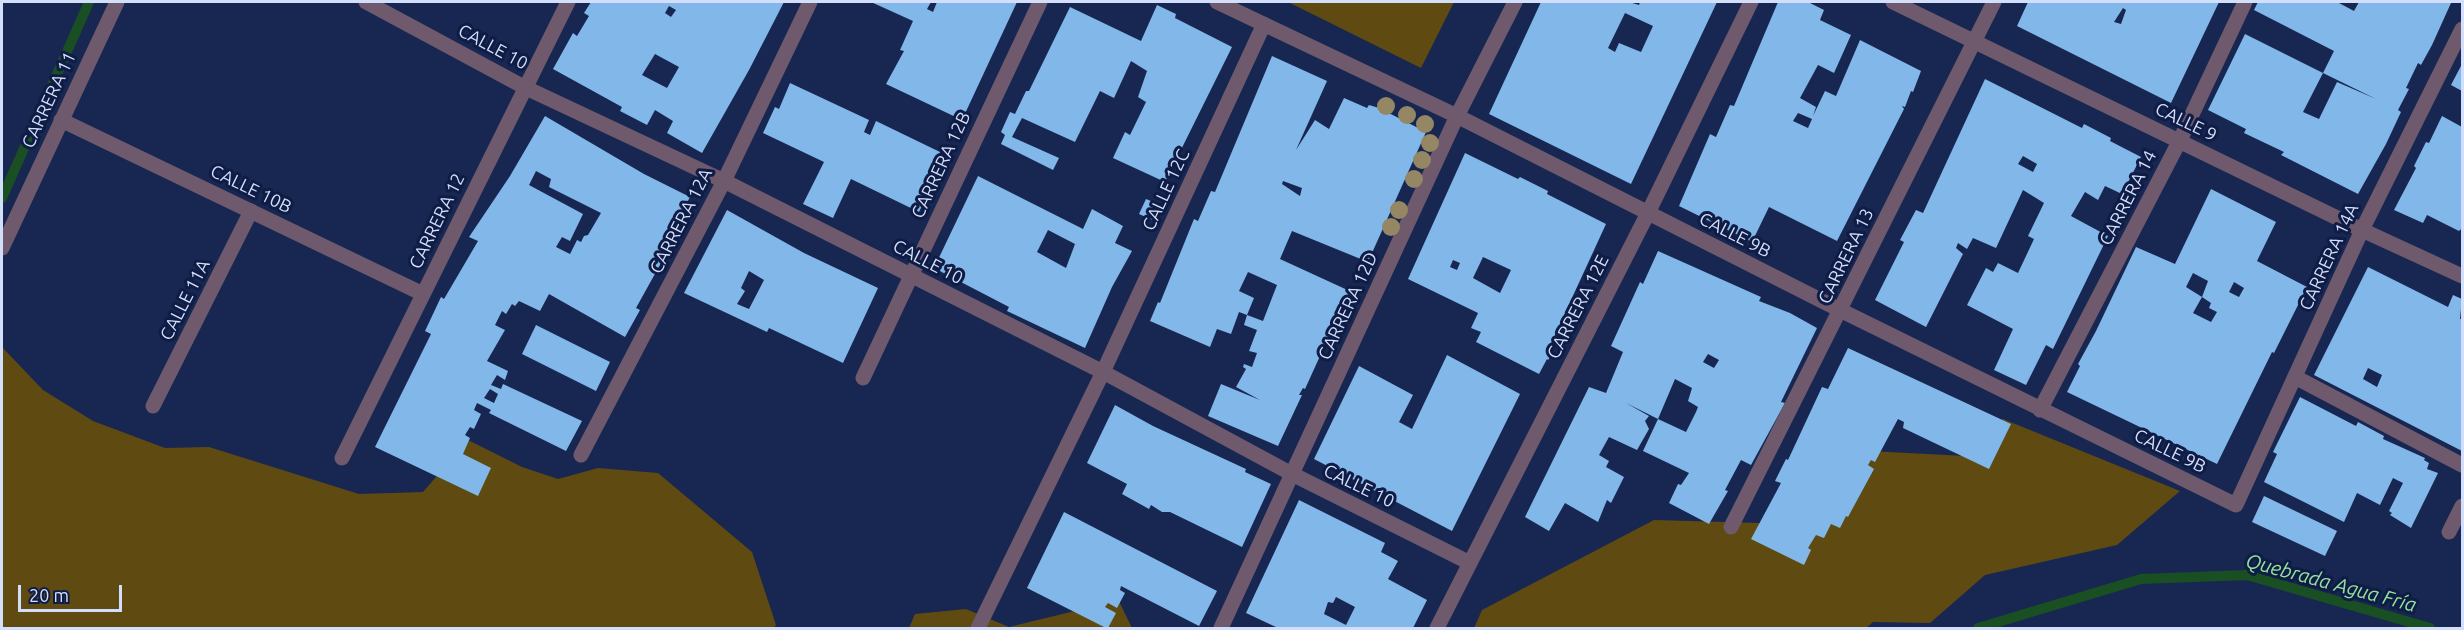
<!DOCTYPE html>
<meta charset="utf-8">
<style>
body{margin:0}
#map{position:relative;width:2464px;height:630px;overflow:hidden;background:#182751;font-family:Ubuntu,sans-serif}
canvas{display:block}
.frame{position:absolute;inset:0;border:3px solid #d3dffa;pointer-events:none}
.scale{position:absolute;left:18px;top:585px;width:104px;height:27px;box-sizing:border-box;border:3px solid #d3dffa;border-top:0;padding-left:8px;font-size:18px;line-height:21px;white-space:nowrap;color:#d3dffa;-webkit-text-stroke:4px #0f1c45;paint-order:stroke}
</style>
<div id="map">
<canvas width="2464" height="630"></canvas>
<div class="frame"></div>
<div class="scale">20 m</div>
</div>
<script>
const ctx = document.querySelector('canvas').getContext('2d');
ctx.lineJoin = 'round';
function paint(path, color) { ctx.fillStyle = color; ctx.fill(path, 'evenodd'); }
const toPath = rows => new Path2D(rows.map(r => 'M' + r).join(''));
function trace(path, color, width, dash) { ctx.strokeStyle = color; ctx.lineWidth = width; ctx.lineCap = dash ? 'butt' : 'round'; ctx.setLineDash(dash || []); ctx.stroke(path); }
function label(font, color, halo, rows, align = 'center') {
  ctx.font = font + ' Ubuntu,sans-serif'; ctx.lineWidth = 6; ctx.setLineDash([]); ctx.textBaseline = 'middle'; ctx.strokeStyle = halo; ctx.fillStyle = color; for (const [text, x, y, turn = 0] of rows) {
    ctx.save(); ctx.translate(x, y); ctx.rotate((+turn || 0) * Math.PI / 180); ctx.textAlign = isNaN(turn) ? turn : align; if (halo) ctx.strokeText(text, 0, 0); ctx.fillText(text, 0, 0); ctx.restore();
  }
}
paint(toPath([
 [1288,2,1454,2,1421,68],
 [2,347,43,390,93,421,165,448,209,447,359,494,423,492,468,440,522,467,558,479,598,468,658,473,752,552,776,625,774,628,2,628],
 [2003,419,2180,491,2117,545,1985,575,1930,623,1873,622,1866,628,1474,628,1482,610,1654,520,1760,523,1869,451,1966,456],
 [1113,589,1132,628,909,628,915,614,966,609,1009,627,1083,609]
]), '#5f4a11');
trace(toPath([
 [2,198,89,2],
 [1978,628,2141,579,2247,575,2430,628]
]), '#194f23', 10);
paint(toPath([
 [591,2,784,2,749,70,702,153,667,133,673,121,655,110,647,125,620,111,622,107,553,69,573,33,577,36,589,16,584,13],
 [669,6,676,10,671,17,665,13],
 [655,54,679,67,667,88,642,75],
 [871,2,931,2,927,9,933,12,937,2,1017,2,962,120,886,84,904,51,900,50,913,21],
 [1541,2,1629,2,1639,5,1640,2,1717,2,1631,184,1489,114],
 [1625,13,1653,26,1641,52,1619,43,1615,52,1608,48],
 [1778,2,1808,2,1824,10,1820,20,1851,35,1834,73,1818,65,1800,98,1816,107,1813,116,1825,91,1836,96,1860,40,1921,71,1913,92,1911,91,1905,107,1902,106,1904,109,1837,241,1769,207,1752,242,1679,206,1710,134,1716,137,1730,105,1734,106],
 [1798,113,1812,119,1808,128,1793,121],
 [2028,2,2219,2,2171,103,2017,26],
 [2123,8,2126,10,2121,24,2114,22],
 [2258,2,2340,2,2339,3,2354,11,2359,2,2451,3,2432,45,2421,65,2418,63,2406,88,2409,89,2398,110,2401,112,2386,144,2358,194,2281,155,2284,152,2244,133,2246,129,2208,110,2245,34,2323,73,2303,112,2319,119,2337,82,2376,99,2323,73,2334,51,2254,10],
 [1157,5,1176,14,1175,18,1232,47,1165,182,1113,158,1125,132,1130,135,1146,102,1138,97,1147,71,1131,61,1114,98,1100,91,1075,142,1022,118,1012,137,1059,158,1053,170,1001,144,1005,135,1001,132,1010,112,1015,114,1026,91,1029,91,1070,7,1141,41],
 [1272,56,1327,81,1296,150,1315,120,1329,129,1344,98,1367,108,1369,105,1379,108,1426,132,1368,262,1292,231,1280,259,1354,293,1345,315,1343,313,1328,346,1325,345,1305,389,1303,388,1299,395,1302,395,1278,446,1208,416,1221,384,1260,400,1236,387,1246,369,1243,367,1244,364,1252,367,1257,353,1249,351,1257,330,1244,325,1247,315,1239,312,1231,334,1217,329,1210,347,1150,321,1158,302,1160,303,1194,219,1198,221,1211,191,1215,192],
 [1283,181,1302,188,1300,196,1282,184],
 [1248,272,1277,285,1263,321,1247,315,1254,298,1239,291],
 [2462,64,2462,91,2451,85],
 [1985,79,2082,128,2084,124,2111,138,2110,141,2141,157,2122,194,2105,186,2098,200,2085,192,2071,216,2108,236,2053,349,2046,345,2026,385,1994,370,2013,329,1967,305,1986,268,1993,272,1998,263,2018,273,2034,239,2028,236,2044,203,2023,190,1996,248,1973,238,1967,249,1958,243,1956,248,1963,254,1926,327,1875,300,1904,242,1900,240,1916,210,1923,213],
 [2023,156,2037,164,2033,172,2018,164],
 [790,83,869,120,864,132,870,135,876,121,940,152,929,178,934,181,919,212,851,179,833,218,803,204,824,162,763,133,775,107,779,109],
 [545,116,644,174,690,197,661,251,666,254,636,308,640,310,625,337,549,294,540,311,519,301,515,306,512,304,506,314,502,311,495,325,505,330,487,361,508,371,505,380,497,375,491,385,501,389,503,384,582,421,566,451,489,413,491,410,477,403,474,410,481,414,474,429,470,427,465,435,470,438,463,454,491,468,478,496,375,447,431,334,425,331,441,297,444,299,478,241,469,237,510,176],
 [536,171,551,179,549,187,601,213,588,235,584,236,581,242,577,240,570,254,556,247,562,237,570,241,583,214,529,185],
 [490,389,498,394,494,403,484,398],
 [2442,116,2462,127,2462,228,2459,231,2427,215,2423,223,2394,210,2416,168,2414,166,2426,142,2429,143],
 [1465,153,1518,179,1520,177,1548,191,1547,194,1606,224,1548,350,1553,353,1548,360,1547,359,1539,374,1476,342,1481,332,1471,328,1478,313,1408,279],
 [1483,257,1511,270,1500,293,1473,278],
 [1453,260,1460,263,1457,270,1450,267],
 [978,176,1083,229,1092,209,1123,226,1115,243,1132,251,1112,287,1085,348,1007,311,1009,307,934,268],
 [1048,230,1075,244,1066,268,1037,252],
 [2211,189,2276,222,2257,261,2307,287,2274,353,2272,352,2217,464,2067,392,2080,366,2078,364,2096,331,2136,247,2175,264],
 [2193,273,2208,281,2202,297,2211,303,2209,308,2217,312,2211,322,2193,313,2202,297,2186,287],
 [2234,282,2244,288,2239,297,2229,292],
 [1146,199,1161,205,1155,221,1139,214],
 [727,210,804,253,878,288,843,363,769,328,767,332,684,293],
 [749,271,764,280,749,309,737,304,745,291,741,288],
 [1658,251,1761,297,1759,301,1790,313,1817,328,1781,402,1785,403,1751,465,1741,460,1725,490,1728,491,1709,524,1669,503,1678,484,1681,485,1689,473,1643,451,1658,419,1686,432,1696,412,1698,407,1688,401,1692,388,1675,379,1658,419,1626,403,1649,416,1645,421,1649,429,1637,450,1609,437,1599,455,1609,461,1606,467,1624,477,1611,503,1607,500,1598,522,1565,503,1549,531,1525,517,1589,387,1606,393,1623,352,1611,346,1640,282,1643,284],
 [1708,354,1719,360,1714,368,1703,362],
 [2368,267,2448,307,2453,295,2462,299,2460,319,2462,319,2462,451,2314,375],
 [2368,368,2382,375,2377,387,2363,379],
 [536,325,610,362,596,391,522,354],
 [1848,348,2011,424,1989,469,1903,428,1904,422,1898,419,1875,462,1871,460,1868,465,1874,469,1848,517,1846,516,1840,528,1831,524,1824,538,1816,535,1808,548,1811,550,1804,565,1751,539,1781,483,1775,481,1786,459,1788,460,1822,387,1828,389],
 [1447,355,1520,394,1452,531,1314,459,1359,366,1413,395,1399,422,1412,429],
 [2300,397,2356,426,2358,422,2384,436,2383,439,2425,458,2424,460,2429,463,2427,469,2438,473,2411,528,2390,515,2392,513,2389,511,2403,483,2393,478,2380,505,2357,493,2344,522,2264,482,2277,454,2273,452],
 [1115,405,1153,426,1246,469,1245,472,1271,484,1242,547,1170,512,1162,512,1151,505,1149,509,1122,494,1127,484,1087,463],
 [2264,496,2337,531,2325,556,2252,522],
 [1299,500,1385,543,1381,552,1398,561,1388,579,1427,600,1413,628,1278,628,1246,613],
 [1336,597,1355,607,1346,625,1324,614,1328,602,1333,603],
 [1064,512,1217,591,1199,626,1121,586,1120,590,1125,593,1117,608,1108,603,1105,607,1116,613,1108,628,1106,628,1027,588]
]), '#81b7e9');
trace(toPath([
 [2295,377,2462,465],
 [153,406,251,211]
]), '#6e596d', 15);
trace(toPath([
 [366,2,524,87,724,181,1103,372,1292,474,1470,563],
 [1217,2,1457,116,1840,310,2236,505,2362,230,2462,29],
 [1893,2,2362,230,2462,276],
 [61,120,423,294],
 [2,248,117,2],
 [863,378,1040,2],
 [2040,410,2180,140,2245,2],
 [581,455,724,181,810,2],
 [342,458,568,2],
 [1731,527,1994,2],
 [2449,532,2462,506],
 [978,628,1103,372,1264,24],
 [1221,628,1457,116,1515,2],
 [1437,628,1648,213,1751,2]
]), '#6e596d', 15);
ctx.fillStyle = '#958664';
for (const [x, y] of [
 [1386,106],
 [1407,115],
 [1425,124],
 [1430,143],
 [1422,160],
 [1414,179],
 [1399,210],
 [1391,227]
]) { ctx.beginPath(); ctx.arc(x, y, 9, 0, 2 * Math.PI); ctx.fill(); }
label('18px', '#d3dffa', '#0f1c45', [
 ["CALLE 10",493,47,28],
 ["CARRERA 11",49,100,-65],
 ["CALLE 9",2186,122,26],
 ["CARRERA 12B",941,165,-65],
 ["CALLE 10B",251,189,26],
 ["CALLE 12C",1166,190,-65],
 ["CARRERA 14",2128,198,-63],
 ["CARRERA 12",437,221,-64],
 ["CARRERA 12A",681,221,-63],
 ["CALLE 9B",1735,235,27],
 ["CARRERA 13",1846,256,-64],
 ["CARRERA 14A",2329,257,-65],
 ["CALLE 10",928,262,27],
 ["CALLE 11A",185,300,-63],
 ["CARRERA 12D",1348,306,-65],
 ["CARRERA 12E",1578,307,-63],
 ["CALLE 9B",2170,451,26],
 ["CALLE 10",1359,486,26]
]);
label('italic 20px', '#94e19c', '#0f1c45', [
 ["Quebrada Agua Fría",2331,583,15]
]);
</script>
